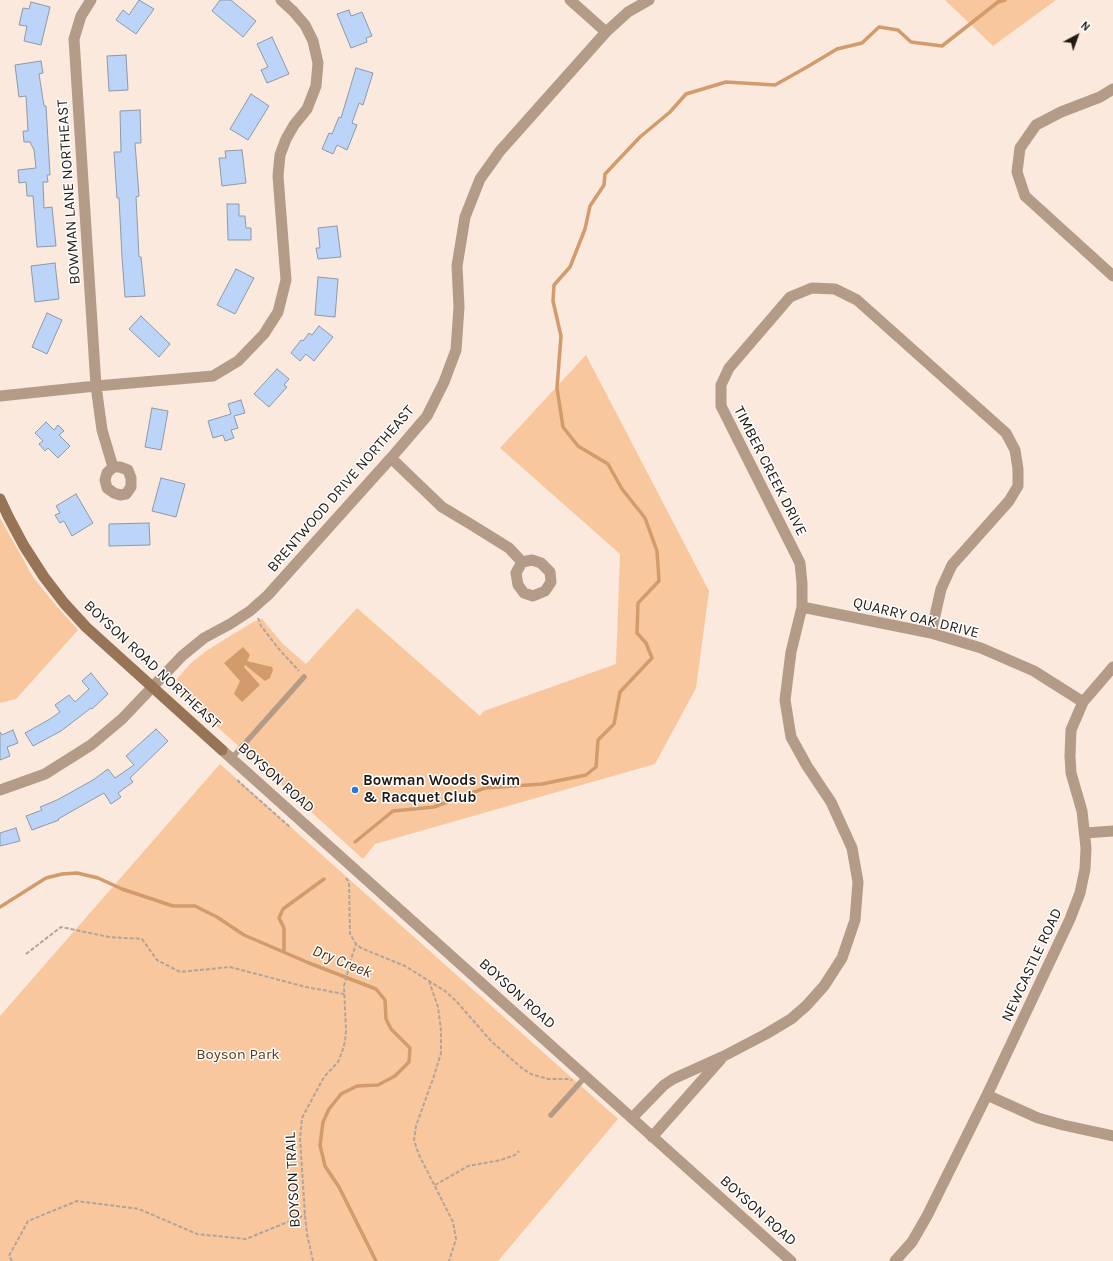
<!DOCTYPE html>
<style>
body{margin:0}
#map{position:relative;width:1113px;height:1261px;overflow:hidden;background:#fae9dc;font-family:Karla,sans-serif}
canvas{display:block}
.north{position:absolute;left:1057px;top:16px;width:40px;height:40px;-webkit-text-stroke:3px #fff;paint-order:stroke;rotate:41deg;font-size:11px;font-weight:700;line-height:16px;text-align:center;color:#201a15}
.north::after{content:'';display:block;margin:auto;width:14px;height:18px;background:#201a15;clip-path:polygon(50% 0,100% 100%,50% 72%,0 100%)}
</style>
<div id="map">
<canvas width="1113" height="1261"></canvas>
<div class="north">N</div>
</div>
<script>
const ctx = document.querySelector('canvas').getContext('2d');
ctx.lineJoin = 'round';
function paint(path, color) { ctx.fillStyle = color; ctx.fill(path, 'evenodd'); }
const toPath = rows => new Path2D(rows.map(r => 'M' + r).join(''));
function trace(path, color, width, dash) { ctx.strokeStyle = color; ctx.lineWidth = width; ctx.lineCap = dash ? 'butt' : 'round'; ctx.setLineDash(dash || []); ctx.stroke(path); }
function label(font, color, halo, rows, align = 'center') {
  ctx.font = font + ' Karla,sans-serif'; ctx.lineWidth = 3; ctx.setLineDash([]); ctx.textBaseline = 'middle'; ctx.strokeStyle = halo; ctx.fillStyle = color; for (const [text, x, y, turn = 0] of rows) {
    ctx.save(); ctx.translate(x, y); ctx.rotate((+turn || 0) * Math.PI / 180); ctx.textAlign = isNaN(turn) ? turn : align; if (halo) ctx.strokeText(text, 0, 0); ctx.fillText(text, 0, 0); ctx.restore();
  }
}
paint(toPath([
 [945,0,1056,0,993,46],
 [586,355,709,591,696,688,655,764,375,844,363,859,180,693,176,680,190,664,206,651,253,622,262,619,283,644,306,664,357,608,480,716,484,711,616,664,620,554,500,448],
 [0,518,33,577,53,602,78,630,16,699,0,703],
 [220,764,618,1119,498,1261,0,1261,0,1016]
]), '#f9c79d');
paint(toPath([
 [243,647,250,655,247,661,272,667,273,670,270,678,265,681,245,665,244,667,260,685,242,702,234,694,240,681,224,663]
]), '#d29b6c');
trace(toPath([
 [355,842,393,811,434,807,485,788,542,784,586,775,596,767,598,740,614,724,620,692,652,658,646,643,637,633,638,603,659,581,657,551,645,518,622,489,608,464,578,446,563,427,557,388,561,336,553,301,554,285,570,267,585,229,590,206,604,185,605,174,640,137,670,112,686,94,726,82,775,85,807,67,837,49,862,43,879,27,898,30,911,42,942,46,998,2,1005,0],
 [0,907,46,878,62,874,77,873,98,878,122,889,173,906,195,906,217,917,244,935,309,963,376,989,385,1000,386,1019,391,1029,410,1048,409,1062,395,1076,378,1085,357,1086,341,1094,329,1109,323,1122,320,1145,325,1166,339,1187,376,1261],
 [284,951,284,928,279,918,283,909,324,879]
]), '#d29b6c', 3.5);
const building = toPath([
 [139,0,154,9,136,34,116,20,123,10,129,15,139,0],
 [220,0,231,0,256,21,243,37,212,11,220,0],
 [31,2,50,7,41,45,24,41,27,26,19,25,23,8,29,9,31,2],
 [349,10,351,16,362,12,372,36,366,38,367,42,351,48,337,14,349,10],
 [272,37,289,74,267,83,261,70,268,67,257,44,272,37],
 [126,55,128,90,109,91,107,56,126,55],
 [41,61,43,73,39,74,44,106,46,106,50,175,47,175,48,182,43,182,44,208,52,207,56,246,37,247,33,196,27,196,26,182,19,183,18,170,36,168,34,150,30,142,24,142,23,131,28,131,26,96,19,97,15,65,41,61],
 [356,68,373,73,363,105,359,103,352,123,357,125,347,150,337,145,333,154,322,149,329,133,332,134,339,117,341,118,356,68],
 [251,94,269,106,248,140,230,129,251,94],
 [140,110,141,143,135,143,139,196,136,197,139,257,141,257,145,296,125,297,122,257,119,198,117,198,114,152,121,152,120,111,140,110],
 [242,150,246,183,222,186,219,158,226,158,225,151,242,150],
 [227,204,239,204,239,216,245,216,246,228,251,228,251,240,228,240,227,204],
 [337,226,341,257,318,259,316,248,320,248,318,228,337,226],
 [55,263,59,299,35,302,31,266,55,263],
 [236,269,254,278,235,314,217,305,236,269],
 [318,277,338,279,335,317,315,315,318,277],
 [47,313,62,320,47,354,32,347,47,313],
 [141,316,170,344,159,357,129,329,141,316],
 [319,326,333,337,314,361,306,354,300,361,291,353,301,340,303,341,309,333,312,335,319,326],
 [277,369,289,379,284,385,287,387,269,407,254,394,277,369],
 [241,400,245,413,234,416,238,428,231,430,234,438,225,441,223,435,213,438,208,421,231,414,228,404,241,400],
 [152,408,168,411,161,450,145,447,152,408],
 [46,422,54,430,58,425,64,431,59,435,70,446,58,458,48,448,45,451,39,444,43,441,35,433,46,422],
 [161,478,185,484,176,517,152,511,161,478],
 [76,494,93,523,72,536,64,521,60,523,55,515,60,513,56,506,76,494],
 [149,523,150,545,109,546,109,524,149,523],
 [91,673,108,694,92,709,91,708,61,731,33,746,25,733,50,719,60,712,55,705,69,695,75,702,89,689,82,681,91,673],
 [156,729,168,741,130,778,133,782,118,793,121,797,111,804,104,793,58,819,59,820,32,830,26,816,42,810,40,807,57,800,93,780,108,769,115,778,134,765,126,756,156,729],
 [13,730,18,743,7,747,10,756,0,760,0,732,2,735,13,730],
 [16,828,20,841,0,846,0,833,16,828]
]);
paint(building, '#bcd4f7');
trace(building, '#8e99a8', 1);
trace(toPath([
 [258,618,261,626,278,648,299,671],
 [239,780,238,781,291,828],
 [346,878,349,882,350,934,356,944,361,948,405,966,445,991,457,1002,492,1042,523,1069,531,1074,548,1079,567,1079,572,1080],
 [26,954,61,927,109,937,142,939,157,960,180,972,230,967,306,987,344,994],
 [429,981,438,1007,441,1030,441,1053,435,1073,416,1126,414,1140,419,1155,453,1222,456,1239,449,1261],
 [435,1185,468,1166,501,1160,515,1155,519,1151],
 [12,1261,9,1256,28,1221,77,1201,139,1209,197,1234,246,1239,305,1215],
 [313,1261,307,1234,305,1215,300,1139,302,1118,324,1077,338,1062,342,1052,345,1042,346,1031,344,986,352,956,356,944]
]), '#b1a49a', 2, [4, 2]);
trace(toPath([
 [231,759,304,677],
 [551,1115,586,1076]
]), '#b49b87', 5.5);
trace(toPath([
 [91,0,81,16,74,39,96,386,102,430,113,467,120,467,128,470,131,478,131,487,126,494,120,495,114,493,107,488,105,480,107,473,113,467],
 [570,0,606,32],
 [1113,89,1100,97,1061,112,1036,125,1020,148,1017,172,1025,196,1113,276],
 [0,396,96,386,213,376,238,361,264,334,278,312,286,280,278,176,280,155,286,139,294,125,307,109,316,86,318,63,313,41,305,25,293,11,281,0],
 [391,458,442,507,472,525,509,548,522,562,516,573,518,585,524,593,533,596,545,591,551,582,550,572,541,563,532,560,522,562],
 [802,607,931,633,981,648,1034,671,1083,702],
 [0,790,45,774,91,745,122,719,182,656,204,638,230,624,250,611,268,595,391,458,427,416,444,382,456,350,459,307,457,266,465,217,480,179,500,151,606,32,628,12,649,0],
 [1085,833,1113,831],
 [987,1095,1038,1118,1063,1125,1113,1136],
 [632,1118,664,1085,673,1079,724,1056,766,1034,791,1019,806,1006,824,986,842,958,855,920,858,882,852,848,831,802,807,766,791,737,785,700,791,652,802,607,802,583,800,563,721,406,721,385,729,368,790,297,812,288,835,289,857,300,1006,433,1015,450,1018,469,1018,486,1009,501,952,565,941,589,931,633],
 [652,1137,721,1059],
 [895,1261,912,1242,927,1216,987,1095,1070,919,1080,893,1085,869,1086,848,1082,811,1071,773,1070,756,1071,730,1083,702,1113,667]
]), '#b49b87', 11);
trace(toPath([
 [222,750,791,1261]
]), '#b49b87', 11);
trace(toPath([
 [0,499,9,518,24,546,44,577,64,603,86,627,222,750]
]), '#977456', 11);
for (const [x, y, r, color] of [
 [355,790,4,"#2576e1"]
]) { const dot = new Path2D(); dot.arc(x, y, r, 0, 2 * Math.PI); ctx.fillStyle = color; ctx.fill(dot); trace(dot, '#fff', 1.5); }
label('15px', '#201a15', '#fff', [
 ["BOWMAN LANE NORTHEAST",69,192,-94],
 ["TIMBER CREEK DRIVE",770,471,63],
 ["BRENTWOOD DRIVE NORTHEAST",341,489,-49],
 ["QUARRY OAK DRIVE",916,618,14],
 ["BOYSON ROAD NORTHEAST",152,665,43],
 ["BOYSON ROAD",276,778,42],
 ["NEWCASTLE ROAD",1032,965,-65],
 ["BOYSON ROAD",517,994,42],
 ["BOYSON TRAIL",293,1180,-93],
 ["BOYSON ROAD",758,1211,42]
]);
label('bold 15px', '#201a15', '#fff', [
 ["Bowman Woods Swim",363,781],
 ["& Racquet Club",363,798]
], 'left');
label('15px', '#603b17', '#fff', [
 ["Boyson Park",238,1055]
]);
label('italic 16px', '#57320c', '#fff', [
 ["Dry Creek",342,962,22]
]);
</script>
